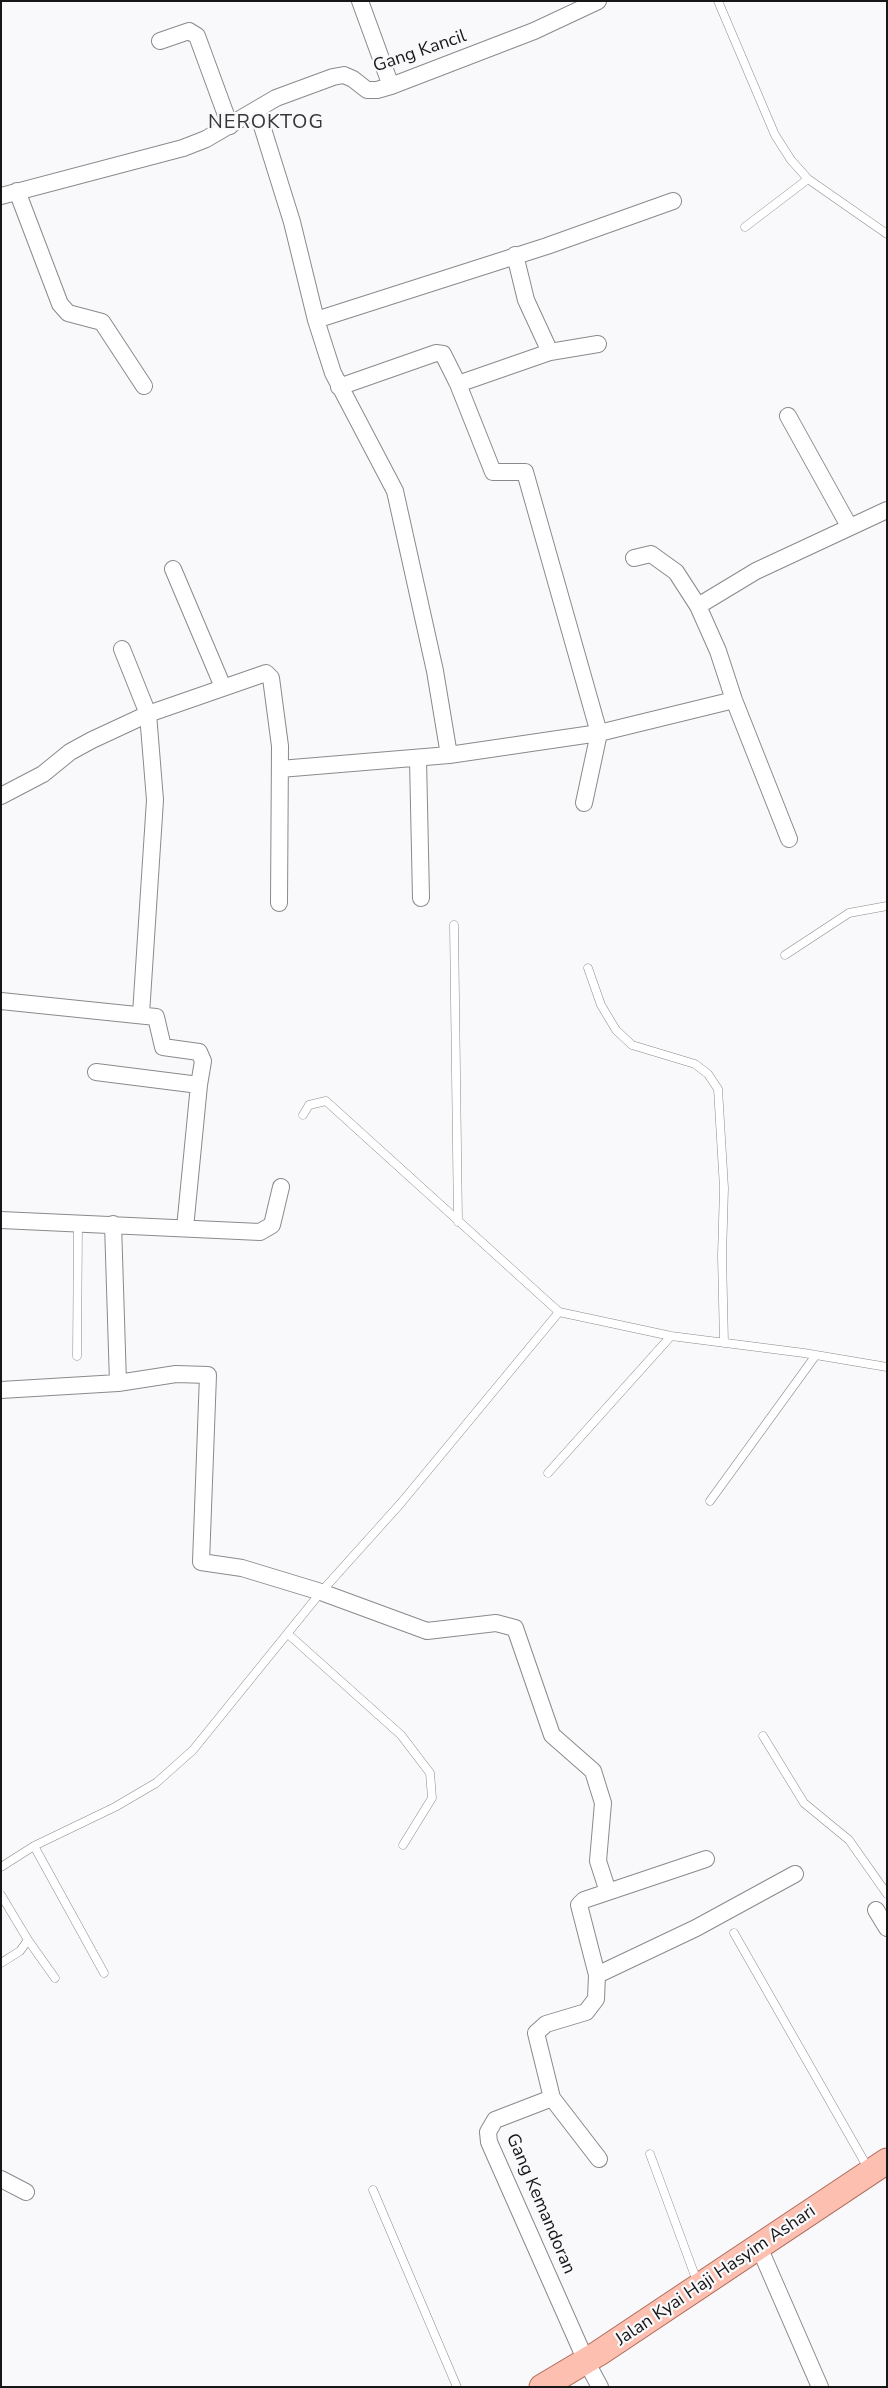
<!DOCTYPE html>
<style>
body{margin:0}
#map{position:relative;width:888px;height:2388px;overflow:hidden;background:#f9f9fc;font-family:"Nunito Sans",sans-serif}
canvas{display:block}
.frame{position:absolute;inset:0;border:2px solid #171718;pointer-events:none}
</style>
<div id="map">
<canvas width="888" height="2388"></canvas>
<div class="frame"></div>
</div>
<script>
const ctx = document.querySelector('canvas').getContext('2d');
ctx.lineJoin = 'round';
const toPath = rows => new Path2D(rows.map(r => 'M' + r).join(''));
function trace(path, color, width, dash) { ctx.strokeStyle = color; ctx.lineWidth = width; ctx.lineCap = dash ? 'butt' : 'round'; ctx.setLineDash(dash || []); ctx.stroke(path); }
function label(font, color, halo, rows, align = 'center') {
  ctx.font = font + ' "Nunito Sans",sans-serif'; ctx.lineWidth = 4.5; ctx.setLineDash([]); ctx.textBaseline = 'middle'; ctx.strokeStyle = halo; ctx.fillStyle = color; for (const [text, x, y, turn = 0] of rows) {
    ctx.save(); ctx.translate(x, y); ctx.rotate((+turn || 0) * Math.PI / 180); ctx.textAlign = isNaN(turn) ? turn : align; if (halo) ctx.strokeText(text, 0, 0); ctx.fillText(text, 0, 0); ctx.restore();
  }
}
const lane = toPath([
 [718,1,775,135,791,160,808,179,887,234],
 [745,227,808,179],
 [454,925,458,1222],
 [785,955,849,913,887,906],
 [588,968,601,1005,616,1030,632,1045,695,1064,708,1074,718,1089,724,1188,722,1256,724,1343],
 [303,1115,309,1105,326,1101,559,1312,671,1336,804,1353,887,1367],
 [77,1356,78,1223],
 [548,1473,671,1336],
 [710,1501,816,1355],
 [288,1634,401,1735,430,1773,432,1798,403,1845],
 [763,1736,804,1803,849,1840,887,1894],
 [34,1846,104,1973],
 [1,1867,34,1846,115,1807,156,1783,193,1750,321,1592,401,1503,559,1312],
 [1,1895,28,1940,55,1978],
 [734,1933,868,2168],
 [1,1963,20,1951,28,1940],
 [650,2154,698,2284],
 [373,2190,457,2387]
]);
const street = toPath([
 [360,1,391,86],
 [160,41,189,31,197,36,230,126],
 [257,110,292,222,316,320,333,373,395,491,435,671,449,755],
 [17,191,60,304,68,313,102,322,144,386],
 [1,196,183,148,206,139,276,98,333,77,344,75,353,79,367,90,377,90,391,86,534,31,598,1],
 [515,255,526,300,550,352],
 [316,320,547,246,673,201],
 [458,384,550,352,598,344],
 [339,387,436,353,443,354,458,384,493,472,525,472,599,733,584,803],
 [788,416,849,526],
 [634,558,651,554,676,572,698,606,718,651,734,700,789,839],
 [173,569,223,687],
 [698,606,756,571,887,510],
 [122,649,148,714,155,800,141,1014],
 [418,759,421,898],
 [280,769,449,755,599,733,734,700],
 [1,796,43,774,70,752,92,740,148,714,266,673,271,678,280,746,279,903],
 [1,1001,156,1017,163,1047,199,1052,203,1061,199,1085,185,1228],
 [96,1072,199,1085],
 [1,1220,260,1232,272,1225,281,1187],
 [113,1224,118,1383],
 [1,1390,118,1383,176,1374,208,1375,201,1562,242,1568,321,1592,427,1631,496,1623,515,1628,552,1735,593,1771,603,1803,598,1861,608,1892],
 [876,1910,887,1928],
 [597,1975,696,1928,795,1874],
 [552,2098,495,2120,488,2132,489,2142,586,2361,600,2387],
 [599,2159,552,2098,536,2033,546,2024,586,2012,596,1999,597,1975,579,1905,584,1900,706,1859],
 [1,2179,26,2192],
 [759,2247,820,2387]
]);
const primary = toPath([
 [542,2387,599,2353,887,2161]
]);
trace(lane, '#8a8a8d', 9);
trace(street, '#8a8a8d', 18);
trace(primary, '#ac6958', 27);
trace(lane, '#fff', 8);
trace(street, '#fff', 16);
trace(primary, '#fdbfaf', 25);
label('18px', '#171718', '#f9f9fc', [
 ["Gang Kancil",420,52,-19],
 ["Gang Kemandoran",540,2204,67],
 ["Jalan Kyai Haji Hasyim Ashari",716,2276,-34]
]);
ctx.letterSpacing = '1px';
label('20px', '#373739', '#f9f9fc', [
 ["NEROKTOG",266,123]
]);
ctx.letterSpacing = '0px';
</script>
